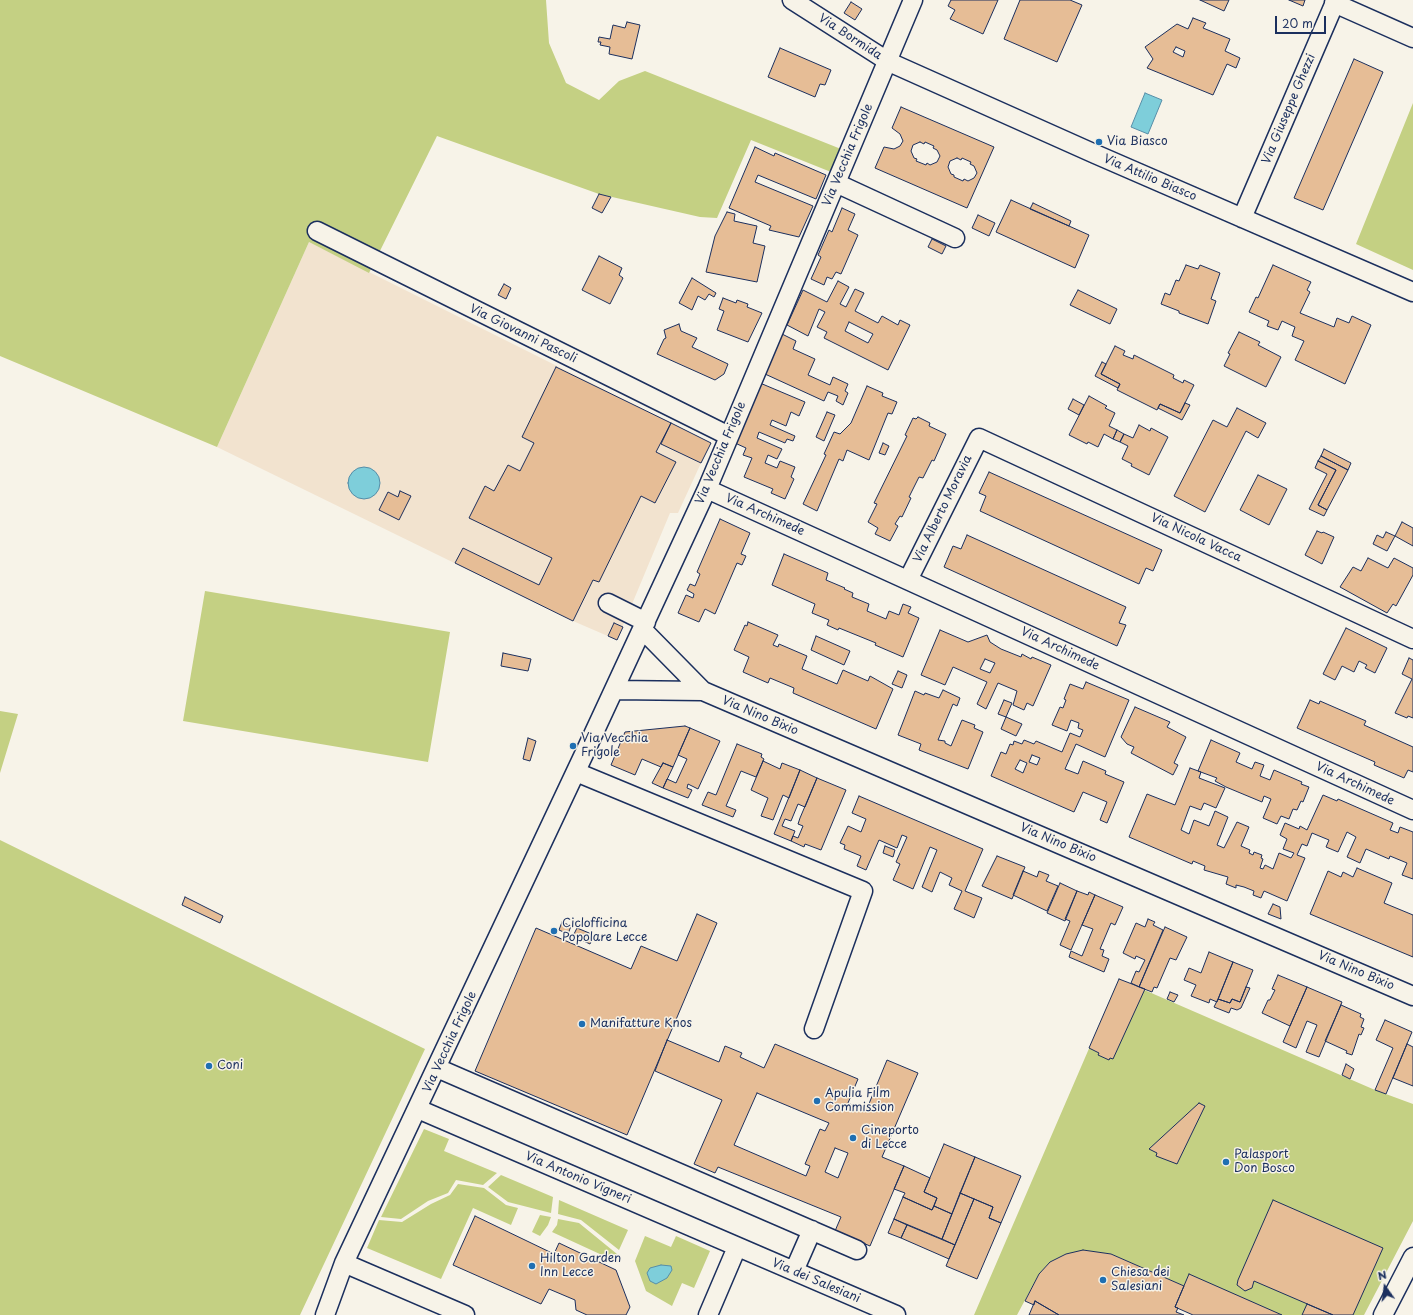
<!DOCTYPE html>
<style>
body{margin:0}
#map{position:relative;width:1413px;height:1315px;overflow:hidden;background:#f7f3e8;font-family:"Playpen Sans",sans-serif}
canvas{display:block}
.north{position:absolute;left:1365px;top:1267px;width:40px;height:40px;-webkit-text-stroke:3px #f7f3e8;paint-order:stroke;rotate:346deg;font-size:11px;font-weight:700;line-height:16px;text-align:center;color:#1b2f5e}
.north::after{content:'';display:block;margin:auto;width:14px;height:18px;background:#1b2f5e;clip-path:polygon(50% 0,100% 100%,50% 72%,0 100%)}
.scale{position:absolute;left:1275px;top:16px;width:51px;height:18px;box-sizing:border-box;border:2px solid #1b2f5e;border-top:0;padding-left:5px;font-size:12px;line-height:14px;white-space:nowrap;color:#1b2f5e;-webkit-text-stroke:3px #f7f3e8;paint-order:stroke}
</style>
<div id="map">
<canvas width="1413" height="1315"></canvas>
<div class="north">N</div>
<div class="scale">20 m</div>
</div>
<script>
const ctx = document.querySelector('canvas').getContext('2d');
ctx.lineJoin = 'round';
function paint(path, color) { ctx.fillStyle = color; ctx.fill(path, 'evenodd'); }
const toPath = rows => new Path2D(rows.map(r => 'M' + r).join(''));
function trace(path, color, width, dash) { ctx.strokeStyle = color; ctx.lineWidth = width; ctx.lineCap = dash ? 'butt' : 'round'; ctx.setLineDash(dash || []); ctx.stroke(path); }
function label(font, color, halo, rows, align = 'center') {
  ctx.font = font + ' "Playpen Sans",sans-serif'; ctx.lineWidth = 3; ctx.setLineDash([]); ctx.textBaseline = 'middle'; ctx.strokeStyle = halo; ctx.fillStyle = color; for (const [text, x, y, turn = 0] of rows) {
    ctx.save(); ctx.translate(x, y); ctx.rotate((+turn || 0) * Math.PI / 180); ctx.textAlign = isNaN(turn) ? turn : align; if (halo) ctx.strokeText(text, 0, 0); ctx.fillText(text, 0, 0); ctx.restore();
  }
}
paint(toPath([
 [309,242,671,423,661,444,701,463,678,513,670,513,617,640,573,621,217,447]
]), '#f2e3cf');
paint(toPath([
 [0,0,546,0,549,43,566,83,599,100,619,81,645,71,841,149,831,172,751,140,717,218,700,217,599,194,437,136,369,273,309,242,217,447,0,356],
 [1413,103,1413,270,1356,244],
 [205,591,450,632,428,762,183,721],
 [0,711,18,714,0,773],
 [0,840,425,1049,300,1315,0,1315],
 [1119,979,1375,1090,1413,1104,1413,1221,1364,1315,1193,1315,1184,1286,1111,1254,1084,1251,1066,1254,1050,1262,1039,1274,1017,1315,974,1315],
 [424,1129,449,1139,444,1151,497,1173,483,1185,456,1180,448,1193,428,1201,401,1219,381,1217],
 [501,1175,553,1197,551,1213,508,1202,488,1187],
 [458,1184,484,1188,506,1205,518,1208,511,1225,473,1208,441,1279,367,1248,379,1220,402,1222,431,1204,450,1195],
 [559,1200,628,1230,619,1250,581,1220,558,1214],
 [540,1215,551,1217,548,1225,540,1236,532,1232],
 [558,1219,579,1223,617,1254,615,1261,552,1232,557,1225],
 [645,1236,671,1247,676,1236,710,1251,694,1288,682,1283,672,1306,646,1291,635,1261]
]), '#c4d083');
const water = toPath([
 [1145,93,1162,100,1148,134,1131,127,1145,93],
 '348 483a16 16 0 1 1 32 0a16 16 0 1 1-32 0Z',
 [661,1265,671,1266,672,1270,667,1278,656,1284,650,1281,647,1273,650,1268,661,1265]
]);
paint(water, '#7eceda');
trace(water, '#568ea8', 1);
const building = toPath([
 [951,0,998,0,983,34,950,19,955,10,948,6,951,0],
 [1020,0,1070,0,1082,5,1057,62,1004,39,1020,0],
 [1200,0,1229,0,1224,11,1200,0],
 [1289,0,1305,0,1303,6,1289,0],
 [851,2,862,9,855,20,844,13,851,2],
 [1193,18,1206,23,1203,28,1230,39,1225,51,1240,58,1236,68,1227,64,1213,95,1147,68,1153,59,1145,47,1177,24,1188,29,1193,18],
 [1176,47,1185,51,1183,57,1173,52,1176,47],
 [627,22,640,25,632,59,609,54,610,47,600,45,601,42,598,42,599,37,610,39,613,25,625,28,627,22],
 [780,48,831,70,825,85,820,84,815,97,768,77,780,48],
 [1354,59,1383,72,1323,210,1294,198,1354,59],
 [901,107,994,147,967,208,875,168,884,147,894,149,900,146,903,141,900,134,892,128,901,107],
 [920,142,924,144,925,142,934,146,933,148,937,150,940,156,937,162,930,165,927,163,926,165,916,161,917,159,914,158,911,151,913,145,920,142],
 [957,158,961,160,962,158,971,162,970,164,974,166,977,173,974,178,968,181,964,179,963,181,954,177,954,175,951,174,948,167,950,161,957,158],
 [755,147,774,156,775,153,826,175,816,199,758,175,755,182,813,206,799,237,769,230,771,226,729,208,755,147],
 [599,194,611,197,602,213,592,208,599,194],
 [1011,200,1089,235,1075,268,996,232,1011,200],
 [1033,203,1071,221,1069,226,1030,209,1033,203],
 [842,208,855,214,848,230,858,235,841,274,836,272,832,279,827,277,824,285,811,279,821,257,818,255,829,230,832,232,842,208],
 [727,212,735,214,734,221,757,226,753,243,765,246,757,282,706,272,715,236,727,212],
 [978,215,995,223,989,236,972,228,978,215],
 [932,239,946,246,942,254,928,247,932,239],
 [599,256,622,268,619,275,623,278,610,304,582,290,599,256],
 [1186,265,1198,269,1200,265,1220,273,1211,299,1216,301,1208,324,1179,313,1179,311,1161,304,1165,293,1170,295,1176,280,1179,281,1186,265],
 [1273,265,1311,282,1307,290,1310,292,1300,313,1334,327,1337,318,1349,323,1352,316,1371,325,1345,384,1295,360,1304,341,1292,336,1295,327,1282,321,1278,330,1267,326,1269,321,1249,312,1256,297,1258,298,1273,265],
 [692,278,716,293,714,297,709,294,705,300,698,296,692,310,679,303,692,278],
 [838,281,849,287,840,304,846,307,855,289,864,293,855,311,878,323,882,316,898,325,900,320,910,325,888,370,824,338,827,332,817,327,825,312,819,309,808,336,787,325,803,290,827,302,838,281],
 [849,322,873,334,868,343,845,331,849,322],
 [504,284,511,288,506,299,498,295,504,284],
 [1078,290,1117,309,1110,324,1070,305,1078,290],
 [723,298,736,303,737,300,748,304,747,307,762,313,748,342,717,330,724,311,719,309,723,298],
 [679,324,681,331,697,338,692,347,728,364,724,374,715,380,657,354,664,339,666,338,664,330,679,324],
 [1239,332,1260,342,1258,345,1281,357,1266,387,1224,366,1230,354,1228,353,1239,332],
 [782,334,796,341,793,349,815,359,808,375,830,385,833,377,848,384,845,391,848,393,843,405,836,401,838,396,828,392,824,401,765,374,782,334],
 [1115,346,1125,351,1123,355,1133,359,1134,355,1174,375,1173,378,1183,383,1184,380,1194,385,1180,413,1160,404,1157,410,1117,390,1120,384,1101,374,1115,346],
 [1102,362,1106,364,1101,374,1120,384,1118,388,1095,376,1102,362],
 [556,367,671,423,656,452,676,462,655,503,641,496,599,582,593,580,573,621,455,563,463,548,539,585,552,558,469,518,485,486,494,491,508,465,520,471,534,443,522,437,556,367],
 [760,383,805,402,799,416,791,412,786,426,772,420,770,425,795,436,793,441,787,439,785,443,759,432,757,438,782,449,777,459,768,455,765,463,777,468,780,461,795,467,791,477,794,479,785,499,771,493,773,489,744,477,752,458,743,455,746,448,735,443,760,383],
 [867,386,883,393,882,396,897,402,892,414,888,413,869,460,847,450,843,461,839,459,817,511,803,504,826,455,824,454,834,432,840,434,851,423,867,386],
 [1089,396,1107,406,1105,408,1115,413,1109,426,1117,430,1113,439,1104,434,1098,447,1088,442,1087,444,1069,435,1089,396],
 [1073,399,1084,405,1079,415,1068,409,1073,399],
 [1185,403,1190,405,1182,420,1158,408,1160,404,1180,413,1185,403],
 [1237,408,1266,423,1258,438,1246,431,1205,512,1174,496,1213,420,1227,427,1237,408],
 [827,412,835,415,824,441,816,437,827,412],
 [918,417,930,423,929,426,946,434,934,461,932,460,923,478,919,477,909,497,911,498,902,517,900,516,895,524,898,526,890,541,875,534,878,528,868,522,877,504,874,503,907,436,905,435,913,418,916,419,918,417],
 [671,423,711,443,701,463,661,444,671,423],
 [1139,425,1150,431,1151,428,1168,437,1149,475,1131,466,1132,464,1122,459,1128,446,1120,442,1124,434,1133,438,1139,425],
 [1117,430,1124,434,1120,442,1113,439,1117,430],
 [883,443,889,446,885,455,879,453,883,443],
 [1324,449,1351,463,1348,470,1321,456,1324,449],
 [1321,456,1348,470,1327,510,1318,505,1336,470,1318,461,1321,456],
 [1318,461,1336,470,1318,505,1327,510,1324,516,1309,509,1327,474,1315,468,1318,461],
 [989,472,1162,550,1153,571,1146,568,1139,584,980,511,986,496,979,493,989,472],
 [1258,475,1287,489,1269,525,1240,510,1258,475],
 [400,491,411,496,399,520,379,510,388,492,398,497,400,491],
 [720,519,750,533,741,554,746,556,742,565,737,563,715,614,705,609,699,622,678,613,686,595,693,598,694,594,687,590,690,584,695,586,700,574,697,572,720,519],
 [1402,522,1413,528,1413,546,1395,536,1402,522],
 [1317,531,1322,533,1323,532,1334,537,1322,564,1305,555,1317,531],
 [1386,532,1395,536,1387,551,1373,544,1377,535,1383,538,1386,532],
 [967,535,1126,607,1119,623,1126,625,1117,646,944,567,953,546,961,549,967,535],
 [784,554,828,573,826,580,845,588,844,589,853,593,852,597,869,604,867,611,886,619,889,611,899,615,903,604,911,607,908,613,919,618,903,657,875,645,876,643,839,628,838,630,827,625,829,620,812,613,815,604,772,585,784,554],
 [1368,558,1388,568,1394,558,1413,568,1413,575,1396,606,1393,604,1387,613,1340,587,1353,567,1361,571,1368,558],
 [748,622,778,635,773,645,778,647,779,644,807,656,802,669,837,684,843,670,868,681,870,676,893,689,876,729,793,693,794,688,770,678,768,683,743,672,749,657,734,650,745,625,747,626,748,622],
 [614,623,623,627,617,640,608,636,614,623],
 [1346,628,1387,648,1375,673,1365,668,1367,665,1359,661,1354,672,1342,666,1335,680,1323,674,1346,628],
 [940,630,968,642,987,635,990,642,1001,649,1021,657,1022,654,1031,659,1032,657,1051,665,1033,706,1027,703,1024,710,1013,705,1017,691,998,683,986,709,977,704,987,682,953,667,945,685,921,675,940,630],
 [985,659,995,663,990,673,980,669,985,659],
 [816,636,850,651,844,665,811,650,816,636],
 [503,653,531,659,528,671,501,666,503,653],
 [1409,658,1413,660,1413,718,1408,716,1407,718,1395,713,1412,679,1402,674,1409,658],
 [898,671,907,675,902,688,892,684,898,671],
 [1086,682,1129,700,1105,757,1076,744,1065,769,1078,774,1083,761,1106,771,1105,774,1124,782,1107,823,1100,820,1107,802,1083,792,1074,812,991,776,1001,752,1006,754,1010,744,1013,745,1014,741,1022,744,1024,740,1034,744,1036,741,1062,752,1070,733,1080,737,1083,730,1078,728,1079,723,1071,720,1067,731,1052,725,1060,707,1063,708,1066,700,1064,699,1070,684,1083,689,1086,682],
 [1032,755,1040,758,1037,765,1029,762,1032,755],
 [1020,760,1027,763,1023,773,1015,769,1020,760],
 [943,690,960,698,957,706,953,704,938,740,945,741,945,743,951,746,962,720,975,725,974,728,983,732,968,769,919,750,921,744,898,735,915,691,924,695,925,693,939,698,943,690],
 [1004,700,1012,703,1006,717,998,714,1004,700],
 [1310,700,1319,704,1320,701,1366,721,1364,725,1413,747,1413,772,1408,770,1404,778,1374,765,1375,762,1297,728,1310,700],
 [1135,707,1170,722,1167,727,1186,737,1174,763,1178,765,1173,775,1131,753,1134,747,1127,744,1121,737,1135,707],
 [1006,717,1022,724,1016,736,1001,729,1006,717],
 [685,726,690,728,673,767,663,763,661,767,642,759,635,775,611,765,625,732,685,726],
 [690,728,720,741,698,789,688,784,687,788,692,790,688,798,663,788,667,779,676,783,687,759,678,755,690,728],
 [528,738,536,741,530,761,523,759,528,738],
 [1211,740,1240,753,1236,762,1252,769,1255,762,1264,765,1260,776,1270,780,1274,770,1302,782,1301,784,1309,787,1303,802,1301,801,1297,810,1293,809,1289,819,1281,816,1277,824,1263,818,1271,799,1264,796,1262,802,1226,787,1215,781,1217,778,1198,771,1211,740],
 [737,744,762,754,761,757,764,759,756,777,741,771,726,806,736,810,733,817,702,805,708,792,716,795,737,744],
 [763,761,780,769,782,763,800,770,789,798,783,795,773,820,761,816,768,798,751,790,763,761],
 [663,763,673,767,663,788,652,783,663,763],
 [1190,768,1201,772,1199,778,1225,788,1216,808,1204,803,1201,810,1190,806,1181,830,1189,834,1194,820,1209,826,1215,811,1228,817,1217,845,1224,848,1237,822,1249,827,1241,846,1250,850,1249,853,1253,855,1254,852,1262,855,1261,858,1263,859,1260,868,1263,869,1265,865,1273,869,1279,853,1291,858,1294,853,1283,849,1287,839,1280,835,1285,823,1299,829,1300,826,1307,830,1323,795,1337,801,1338,799,1393,823,1390,830,1398,833,1400,827,1413,832,1413,879,1402,875,1407,863,1390,856,1389,859,1366,849,1360,863,1347,857,1356,837,1347,832,1338,852,1326,847,1329,840,1312,833,1307,846,1302,844,1297,855,1305,858,1287,901,1264,891,1261,898,1253,895,1254,891,1244,887,1236,885,1236,888,1226,884,1228,877,1204,870,1205,866,1193,861,1192,864,1129,837,1147,794,1175,805,1190,768],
 [800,770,817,778,805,807,798,804,791,821,785,819,782,826,795,831,791,841,774,834,800,770],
 [817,778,846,790,821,850,805,844,804,847,791,841,793,836,798,838,803,826,798,824,800,818,817,778],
 [859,796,983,849,965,891,982,898,974,918,954,909,962,891,949,885,952,878,940,872,932,892,922,887,937,850,930,847,913,889,893,880,900,864,896,862,907,837,902,835,897,848,879,840,866,870,857,866,861,856,844,849,845,845,840,843,848,826,861,832,866,819,852,813,859,796],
 [885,846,895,850,893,857,883,853,885,846],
 [997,856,1025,867,1012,899,982,886,997,856],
 [1357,868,1392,883,1384,903,1413,915,1413,957,1310,914,1328,871,1341,877,1343,872,1353,877,1357,868],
 [1023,871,1037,877,1039,871,1049,875,1046,881,1058,886,1047,911,1013,895,1023,871],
 [1060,883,1077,891,1065,921,1047,913,1060,883],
 [1077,891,1088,895,1089,892,1095,895,1071,950,1060,945,1070,921,1065,919,1077,891],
 [1095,895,1123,907,1115,925,1111,923,1100,949,1104,950,1102,956,1109,959,1104,972,1069,957,1071,951,1082,956,1093,929,1082,925,1095,895],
 [185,897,223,916,220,923,182,905,185,897],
 [1273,904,1280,907,1281,919,1268,914,1273,904],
 [697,914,717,923,627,1135,475,1071,536,928,631,969,641,946,677,961,697,914],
 [1148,919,1155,922,1153,925,1163,930,1139,987,1131,983,1136,971,1139,972,1145,960,1136,956,1135,959,1123,953,1136,923,1145,927,1148,919],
 [562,922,571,926,568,934,559,930,562,922],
 [1165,927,1187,937,1176,960,1170,958,1157,988,1154,987,1152,992,1139,987,1165,927],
 [577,928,594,935,590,944,573,936,577,928],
 [1209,952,1233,962,1217,1002,1210,999,1209,1003,1191,996,1196,985,1184,980,1189,968,1201,973,1209,952],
 [1233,962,1253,970,1240,1002,1232,999,1230,1003,1218,999,1233,962],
 [1278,975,1307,987,1290,1026,1262,1013,1268,1000,1270,1000,1275,990,1272,989,1278,975],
 [1119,979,1145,989,1113,1059,1110,1058,1109,1060,1098,1055,1099,1053,1089,1048,1119,979],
 [1246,987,1250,988,1241,1008,1237,1010,1231,1008,1229,1013,1214,1007,1218,999,1230,1003,1232,999,1240,1002,1246,987],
 [1307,987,1342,1002,1319,1057,1306,1052,1317,1025,1307,1021,1296,1048,1283,1042,1307,987],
 [1170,992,1178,995,1174,1002,1167,999,1170,992],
 [1341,1005,1361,1014,1360,1017,1364,1019,1361,1027,1364,1028,1361,1035,1359,1034,1352,1055,1346,1053,1347,1051,1325,1041,1341,1005],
 [1385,1020,1412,1032,1386,1094,1375,1090,1393,1048,1376,1040,1385,1020],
 [667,1040,719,1062,725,1046,742,1053,740,1057,764,1068,775,1044,858,1079,848,1103,866,1111,887,1060,918,1073,882,1157,904,1166,870,1246,835,1231,841,1217,718,1167,715,1173,694,1164,722,1100,655,1071,667,1040],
 [757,1093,829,1123,825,1131,820,1129,805,1164,810,1166,806,1176,734,1145,757,1093],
 [835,1148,848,1153,838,1178,825,1172,835,1148],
 [1407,1044,1413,1047,1413,1086,1393,1078,1407,1044],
 [1346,1064,1354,1069,1350,1079,1342,1075,1346,1064],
 [1199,1103,1205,1106,1177,1164,1156,1156,1157,1153,1149,1149,1199,1103],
 [944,1144,975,1157,952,1214,934,1206,937,1198,924,1192,944,1144],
 [975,1157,1021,1176,1001,1223,989,1218,993,1207,960,1193,975,1157],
 [904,1166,930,1178,924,1192,937,1198,932,1210,903,1197,905,1193,894,1189,904,1166],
 [960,1193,974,1199,955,1245,942,1239,960,1193],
 [903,1197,932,1210,934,1206,952,1214,942,1239,894,1219,903,1197],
 [974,1199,993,1207,989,1218,1001,1223,977,1279,946,1266,974,1199],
 [1273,1200,1383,1248,1353,1315,1333,1315,1254,1281,1252,1288,1245,1291,1237,1285,1238,1280,1273,1200],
 [475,1216,554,1254,559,1243,616,1270,630,1307,626,1315,587,1315,576,1310,575,1300,549,1289,541,1304,453,1265,475,1216],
 [894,1219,907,1225,901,1238,888,1233,894,1219],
 [907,1225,955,1245,949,1259,901,1238,907,1225],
 [1083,1250,1111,1254,1184,1286,1175,1307,1178,1308,1176,1312,1184,1315,1059,1315,1035,1301,1034,1305,1025,1301,1039,1274,1050,1262,1066,1254,1083,1250],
 [1189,1274,1282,1315,1193,1315,1175,1307,1189,1274],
 [1035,1301,1059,1315,1029,1315,1035,1301],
 [1307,1304,1333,1315,1302,1315,1307,1304]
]);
paint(building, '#e6bd96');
trace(building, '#1b2f5e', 1);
const minor = toPath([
 [792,0,889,62,1095,154,1413,292],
 [1334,3,1413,38],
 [836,183,955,238],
 [1242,218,1336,0],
 [317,231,729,436],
 [707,489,1413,810],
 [908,580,979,438,1413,639],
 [608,603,646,622],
 [642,629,703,691],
 [614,690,703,691,1413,996],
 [576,772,863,891,814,1029],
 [437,1068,857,1250],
 [418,1109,896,1315],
 [344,1263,465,1315],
 [794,1271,812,1230],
 [325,1315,344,1263,585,752,707,489,913,0],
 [708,1315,737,1247],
 [1383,1315,1413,1257]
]);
trace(minor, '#1b2f5e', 21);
trace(minor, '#f7f3e8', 18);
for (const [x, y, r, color] of [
 [1099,142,4,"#1f6fb2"],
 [573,746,4,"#1f6fb2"],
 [554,931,4,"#1f6fb2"],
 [582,1024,4,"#1f6fb2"],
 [209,1066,4,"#1f6fb2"],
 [817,1101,4,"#1f6fb2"],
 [853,1138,4,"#1f6fb2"],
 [1226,1162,4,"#1f6fb2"],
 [532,1266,4,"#1f6fb2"],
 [1103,1280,4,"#1f6fb2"]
]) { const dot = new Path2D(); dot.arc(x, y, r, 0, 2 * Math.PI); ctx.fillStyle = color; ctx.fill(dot); trace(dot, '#f7f3e8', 1.5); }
label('12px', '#1b2f5e', '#f7f3e8', [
 ["Via Bormida",850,37,33],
 ["Via Giuseppe Ghezzi",1289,109,-67],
 ["Via Vecchia Frigole",848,155,-67],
 ["Via Attilio Biasco",1150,178,23],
 ["Via Giovanni Pascoli",523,334,26],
 ["Via Vecchia Frigole",721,453,-67],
 ["Via Alberto Moravia",943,509,-64],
 ["Via Archimede",765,515,24],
 ["Via Nicola Vacca",1196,538,25],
 ["Via Archimede",1060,649,25],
 ["Via Nino Bixio",760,716,23],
 ["Via Archimede",1355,784,25],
 ["Via Nino Bixio",1058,843,23],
 ["Via Nino Bixio",1356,971,23],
 ["Via Vecchia Frigole",450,1042,-65],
 ["Via Antonio Vigneri",578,1178,23],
 ["Via dei Salesiani",816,1281,23]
]);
label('12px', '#1b2f5e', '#f7f3e8', [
 ["Via Biasco",1107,142],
 ["Via Vecchia",581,739],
 ["Frigole",581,753],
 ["Ciclofficina",562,924],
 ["Popolare Lecce",562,938],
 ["Manifatture Knos",590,1024],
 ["Coni",217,1066],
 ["Apulia Film",825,1094],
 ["Commission",825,1108],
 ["Cineporto",861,1131],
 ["di Lecce",861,1145],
 ["Palasport",1234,1155],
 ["Don Bosco",1234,1169],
 ["Hilton Garden",540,1259],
 ["Inn Lecce",540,1273],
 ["Chiesa dei",1111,1273],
 ["Salesiani",1111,1287]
], 'left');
</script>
